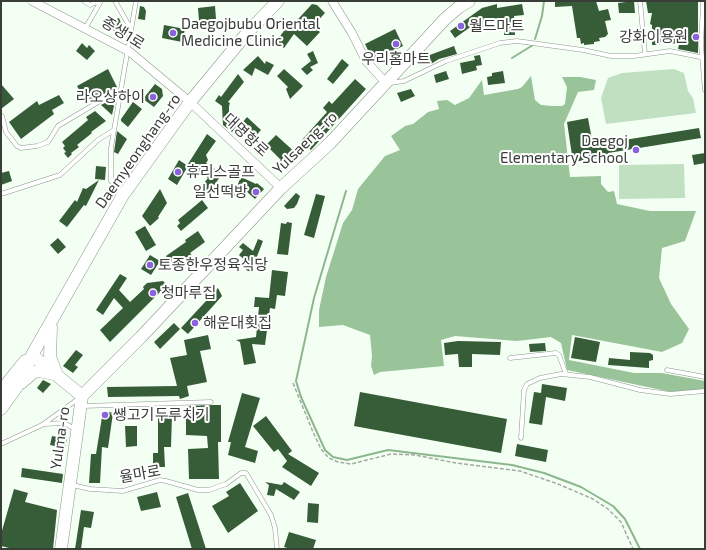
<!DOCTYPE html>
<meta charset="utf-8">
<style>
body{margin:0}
#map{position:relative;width:706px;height:550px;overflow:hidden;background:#f4fff4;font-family:"Exo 2",sans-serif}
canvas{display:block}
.frame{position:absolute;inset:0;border:2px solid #383d38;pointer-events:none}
</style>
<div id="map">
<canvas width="706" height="550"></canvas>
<div class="frame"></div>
</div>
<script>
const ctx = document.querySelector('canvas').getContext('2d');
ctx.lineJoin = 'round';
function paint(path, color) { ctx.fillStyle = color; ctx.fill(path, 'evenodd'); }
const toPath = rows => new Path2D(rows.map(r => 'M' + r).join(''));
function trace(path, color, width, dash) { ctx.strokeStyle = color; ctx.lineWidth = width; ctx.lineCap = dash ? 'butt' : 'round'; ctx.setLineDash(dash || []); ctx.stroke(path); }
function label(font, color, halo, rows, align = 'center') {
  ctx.font = font + ' "Exo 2","Noto Sans KR",sans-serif'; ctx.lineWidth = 4; ctx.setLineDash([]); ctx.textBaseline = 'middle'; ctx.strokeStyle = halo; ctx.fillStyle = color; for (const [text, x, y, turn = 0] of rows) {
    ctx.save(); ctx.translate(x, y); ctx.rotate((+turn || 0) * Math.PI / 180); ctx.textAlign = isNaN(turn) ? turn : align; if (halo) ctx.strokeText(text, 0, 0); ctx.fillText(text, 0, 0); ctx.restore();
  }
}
paint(toPath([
 [674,69,684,73,688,91,693,98,696,113,606,124,601,98,608,78,622,73],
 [684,164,685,198,619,199,619,165]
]), '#c0e0c1');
paint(toPath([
 [531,76,535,100,541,105,553,106,562,106,565,104,567,87,562,77,580,77,596,80,594,90,578,92,564,124,570,177,601,176,601,184,608,192,614,191,617,204,650,211,696,211,685,241,662,248,659,278,671,304,689,329,682,343,662,352,572,335,569,360,634,373,662,373,705,381,705,390,671,392,567,370,561,343,551,337,517,341,455,336,441,340,444,366,380,372,374,375,371,366,372,356,370,335,343,325,319,327,319,310,326,277,343,223,352,210,358,189,385,156,400,150,391,136,405,126,413,124,428,112,439,109,437,101,447,100,455,105,469,98,482,80,484,95,518,89,522,87]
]), '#99c49a');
trace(toPath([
 [535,39,542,16,544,1],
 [512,58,533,45],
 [346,191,314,298,296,381,301,397,325,450,333,457,347,460,388,450,512,465,544,473,581,487,613,506,625,519,640,549]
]), '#8cb78d', 2);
paint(toPath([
 [555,1,596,1,599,11,608,9,611,20,605,21,608,34,605,37,599,38,600,41,594,42,594,44,584,45,584,43,581,44,580,38,577,38,572,6,555,7],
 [634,1,635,13,619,13,618,3],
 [646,1,698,1,698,53,678,49,679,44,660,42,660,45,652,45,652,25,650,24,652,13,648,13],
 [312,4,317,5,325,13,313,26,320,32,307,46,294,34,284,48,276,42,286,28,288,30],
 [497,4,497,8,522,4,524,15,514,16,515,35,504,35,504,18,481,30,476,23,455,38,450,31,482,8],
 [140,6,144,7,146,11,145,20,138,19],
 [215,6,216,19,199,21,198,8],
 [119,18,124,30,118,32,110,29,108,23],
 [164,25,185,29,182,42,162,38],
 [395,29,403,46,373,61,365,44],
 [82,43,87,48,89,45,95,51,87,60,76,51],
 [454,46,457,54,439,59,431,64,427,56],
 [313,51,318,63,310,67,313,70,307,75,301,69,311,61,307,54],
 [480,55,482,65,476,66,477,70,462,74,460,63,475,60,474,56],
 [258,56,265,64,266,61,274,65,268,75,255,68,252,76,243,70],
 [342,59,349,65,333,84,327,79],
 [108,69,117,87,87,103,77,86],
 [284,69,303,86,290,99,286,89,288,87,277,76],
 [446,71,449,79,436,83,434,75],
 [503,71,505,83,488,85,487,77,492,76,492,73],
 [238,74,244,82,228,102,230,103,229,106,229,121,237,126,232,132,223,125,222,106,215,101,219,95,221,97],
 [355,79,366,89,311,150,301,141,327,112,323,108,329,101,332,104],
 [1,84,14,99,1,109],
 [155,84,162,89,163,96,154,107,143,99],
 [411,89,415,96,401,102,397,93],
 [59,95,64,103,52,110,54,114,21,139,9,122,37,101,39,105],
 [110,100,114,106,112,115,101,105],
 [133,102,142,109,128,127,121,121,121,119],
 [95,111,106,121,91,132,92,133,77,145,79,147,71,153,72,154,68,158,64,153,66,152,63,148,65,146,62,142,88,120,86,117],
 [247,117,261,130,252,140,238,128],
 [588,118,593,145,699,128,701,138,608,153,609,160,600,161,599,158,573,162,567,122],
 [117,131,127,139,118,154,114,152],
 [207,134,216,141,206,155,208,160,206,163,222,174,208,194,200,188,208,178,188,164],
 [276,135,297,154,279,172,274,167,281,160,266,145],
 [705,153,705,163,694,165,692,155],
 [179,160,188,166,177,185,168,179],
 [96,166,106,167,105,180,95,179],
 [9,171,12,181,1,185,1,173],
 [241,177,256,184,257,183,264,189,255,199,246,191,242,199,233,195],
 [99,180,86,206,84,205,67,227,59,221,75,200,77,202,83,188,86,189],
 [160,189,167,203,158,217,159,218,150,226,142,216],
 [296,193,300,196,297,204,294,208,287,209,284,206],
 [316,194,325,196,314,238,304,235],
 [202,200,208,208,181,231,177,226,180,223,178,220],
 [287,222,292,223,288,255,277,254,281,223,286,224],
 [145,226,156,245,146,251,135,232],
 [198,231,205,242,190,253,192,256,174,268,166,256,186,242,185,240],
 [58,238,66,247,58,254,50,245],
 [258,239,263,241,251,272,246,270,248,263,239,255,243,250,239,247,243,243,253,251],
 [150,255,160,261,151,275,141,269],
 [272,270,288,272,285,296,277,295,275,309,270,308,265,345,252,344,256,363,244,365,240,342,236,340,256,337,259,307,254,307,255,297,269,298],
 [120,274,127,278,119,290,130,302,144,289,143,287,147,283,163,281,167,285,110,342,100,330,123,308,114,298,103,315,96,310],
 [218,288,222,296,188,334,181,328],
 [174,323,180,329,160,349,154,342],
 [208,335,211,349,200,351,207,382,187,386,189,396,180,399,179,396,108,397,107,387,177,386,170,358,187,355,184,340],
 [575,337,600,342,596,362,571,358],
 [458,341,501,342,500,355,472,354,472,367,459,367,458,354,445,355,444,343],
 [545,343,546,351,530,352,529,344],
 [76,350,83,355,75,365,78,367,73,373,63,366],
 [630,352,650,353,653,355,653,360,649,361,649,368,608,365,609,358,630,360],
 [43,380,51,384,43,393,37,388],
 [542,384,567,388,565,401,546,397,542,425,529,423,534,392,541,393],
 [360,392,507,419,501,453,354,426],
 [242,393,260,398,245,447,258,451,255,463,228,455,231,442,228,442],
 [213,405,221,405,221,442,218,442,219,479,189,479,188,449,208,448,207,436,186,435,186,406],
 [103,411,113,413,108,448,102,447,100,483,89,483,91,454,96,454],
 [158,415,172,415,171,447,164,447,165,467,153,467,153,453,158,453],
 [266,416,292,451,288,454,319,473,311,486,282,467,287,461,278,449,274,452,253,426],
 [125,426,137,426,137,446,126,447],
 [52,436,67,439,65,448,50,445],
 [517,444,548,450,546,462,515,456],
 [22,468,63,474,62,483,21,477],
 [265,482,282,485,284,482,300,492,294,500,276,489,274,496,267,495,269,485],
 [240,483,258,511,228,533,212,506,229,496,226,492],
 [14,489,28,493,25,502,57,510,53,549,13,549,1,546,1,534],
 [157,492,161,507,141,511,137,497],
 [188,493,199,527,206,549,192,549,176,497],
 [308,503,319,504,318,523,307,522],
 [81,510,94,512,91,528,84,527,81,549,75,549],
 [289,532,316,540,313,549,291,549,284,547]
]), '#365d38');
const lane = toPath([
 [84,1,90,5,99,1],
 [115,1,131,29],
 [640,1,645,54],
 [705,3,703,3,701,45,705,90],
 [86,27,101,1],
 [390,83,404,81,446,61,500,43,517,41,583,50,611,56,634,56,670,51,705,58],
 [2,116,6,132,17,146,21,148,37,146,48,142,58,126,105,98,120,93],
 [122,193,111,181,111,148,136,1],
 [1,194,60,175,98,140,114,130],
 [510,358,556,353,559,355,566,374],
 [667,370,705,377],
 [83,406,211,402],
 [44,424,64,423,75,429],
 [521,438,524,390,527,384,540,378,561,374,590,377,640,390,670,394,705,391],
 [1,444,42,425,78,399],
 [72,485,90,489,123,491,160,480,166,481,198,490,209,490,226,484,241,473,246,473,271,515,275,528,277,549]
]);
const street = toPath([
 [32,1,130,52,190,102,281,188],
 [332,1,352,33,366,61,386,83]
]);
const secondary = toPath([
 [51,327,50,357,57,375],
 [32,355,82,396],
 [21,383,34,372,39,371,54,374],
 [1,391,25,361],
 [82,396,141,337,281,188,330,143,445,19,459,7,469,1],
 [1,409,18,385,32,355,123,195,190,102,247,33,278,1],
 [61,549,82,396]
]);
trace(lane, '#8c978c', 5);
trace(street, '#8c978c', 9);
trace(secondary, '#8c978c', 13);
trace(toPath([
 [293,383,313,432,321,449,329,458,338,462,351,464,391,454,415,455,456,463,520,471,558,484,593,499,608,509,621,522,633,549]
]), '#a2aaa2', 1.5, [4, 2]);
trace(lane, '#fff', 4);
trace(street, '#fff', 8);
trace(secondary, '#fff', 12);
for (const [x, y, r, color] of [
 [461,26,4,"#8a62dc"],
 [173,33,4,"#8a62dc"],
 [696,37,4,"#8a62dc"],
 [396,44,4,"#8a62dc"],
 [153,97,4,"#8a62dc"],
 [636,150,4,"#8a62dc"],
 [178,172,4,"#8a62dc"],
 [256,192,4,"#8a62dc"],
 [150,265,4,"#8a62dc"],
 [153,293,4,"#8a62dc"],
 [195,323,4,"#8a62dc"],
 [105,415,4,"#8a62dc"]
]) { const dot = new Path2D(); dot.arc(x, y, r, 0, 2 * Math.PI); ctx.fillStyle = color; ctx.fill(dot); trace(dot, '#fff', 1.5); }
label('15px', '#383d38', '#fff', [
 ["Daegojbubu Oriental",181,24],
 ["Medicine Clinic",181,41],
 ["월드마트",469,26],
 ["강화이용원",688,37,"right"],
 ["우리홈마트",396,59,"center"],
 ["라오샹하이",145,97,"right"],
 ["Daegoj",628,141,"right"],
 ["Elementary School",628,158,"right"],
 ["휴리스골프",186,172],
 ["일선떡방",248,192,"right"],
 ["토종한우정육식당",158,265],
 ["청마루집",161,293],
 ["해운대횟집",203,323],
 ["쌩고기두루치기",113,415]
], 'left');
label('15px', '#383d38', '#fff', [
 ["종생1로",123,33,32],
 ["대명항로",246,135,43],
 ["Yulsaeng-ro",305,143,-44],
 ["Daemyeonghang-ro",138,151,-55],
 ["Yulma-ro",60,438,-82],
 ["율마로",140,474,-10]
]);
</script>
